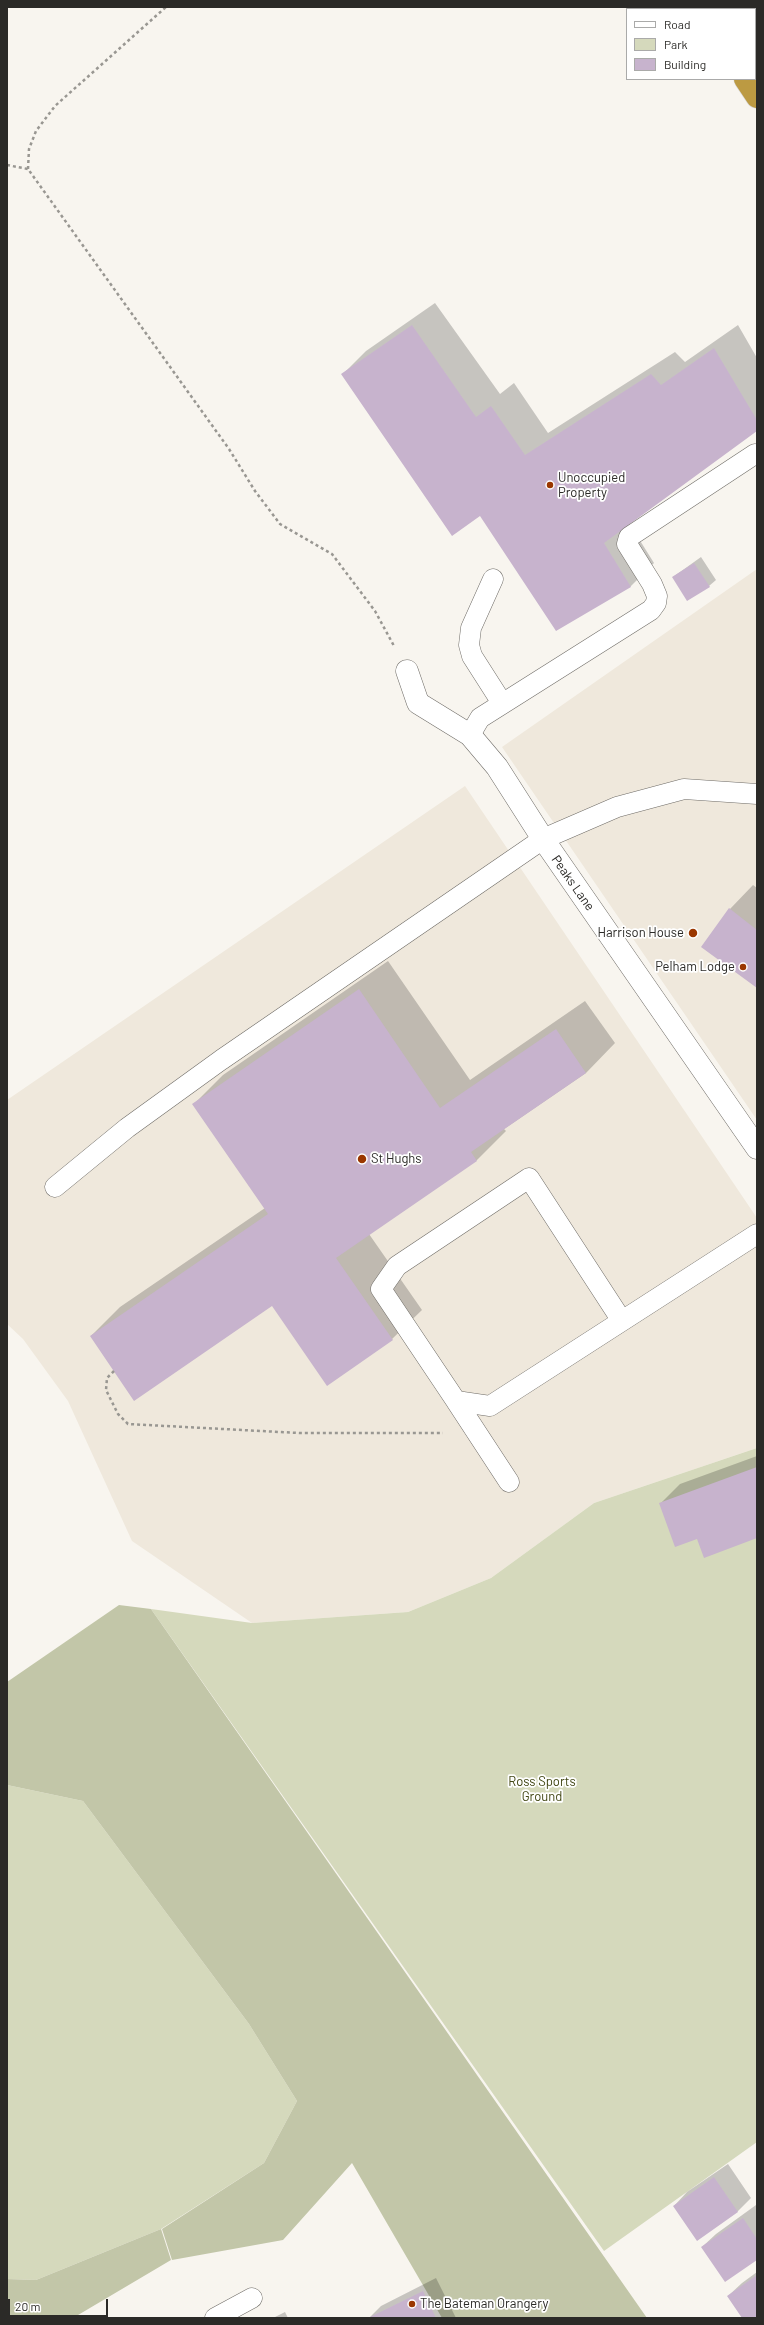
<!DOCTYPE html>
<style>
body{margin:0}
#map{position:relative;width:764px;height:2325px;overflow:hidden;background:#f8f5ef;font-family:Barlow,sans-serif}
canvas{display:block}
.frame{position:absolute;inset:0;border:8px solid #2b2a27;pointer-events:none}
.legend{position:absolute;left:626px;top:8px;width:130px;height:72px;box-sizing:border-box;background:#fff;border:1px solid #aaaaa9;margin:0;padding:5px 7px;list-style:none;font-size:12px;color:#2b2a27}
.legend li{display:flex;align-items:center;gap:8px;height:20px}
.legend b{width:20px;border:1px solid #aaaaa9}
.scale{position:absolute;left:8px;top:2299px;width:100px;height:18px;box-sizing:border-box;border:2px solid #2b2a27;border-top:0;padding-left:5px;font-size:12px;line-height:14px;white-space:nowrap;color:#2b2a27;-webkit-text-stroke:3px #fff;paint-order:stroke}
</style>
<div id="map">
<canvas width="764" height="2325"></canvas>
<div class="frame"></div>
<ul class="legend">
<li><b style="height:5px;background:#fff"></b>Road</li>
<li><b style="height:11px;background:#d5d9bc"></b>Park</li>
<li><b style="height:11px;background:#c7b3cd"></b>Building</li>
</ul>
<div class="scale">20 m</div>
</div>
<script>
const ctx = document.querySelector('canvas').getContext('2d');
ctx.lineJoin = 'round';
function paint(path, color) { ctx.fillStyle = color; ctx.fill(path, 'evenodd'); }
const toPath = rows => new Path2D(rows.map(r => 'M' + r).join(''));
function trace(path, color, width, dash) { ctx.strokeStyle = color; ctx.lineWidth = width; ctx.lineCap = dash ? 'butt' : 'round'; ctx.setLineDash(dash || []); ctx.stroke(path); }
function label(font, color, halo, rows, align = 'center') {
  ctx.font = font + ' Barlow,sans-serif'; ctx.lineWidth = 3.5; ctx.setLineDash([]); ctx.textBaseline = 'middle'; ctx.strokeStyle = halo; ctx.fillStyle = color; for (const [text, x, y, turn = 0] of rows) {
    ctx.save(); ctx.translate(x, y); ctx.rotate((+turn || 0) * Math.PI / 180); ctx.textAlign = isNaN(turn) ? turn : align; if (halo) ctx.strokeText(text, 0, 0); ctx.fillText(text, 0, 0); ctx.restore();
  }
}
paint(toPath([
 [757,569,757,1120,502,747],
 [465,786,757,1218,757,1448,594,1503,491,1578,408,1612,252,1623,132,1541,68,1401,23,1339,7,1324,7,1100]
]), '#efe8dc');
paint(toPath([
 [757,1448,757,2142,604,2251,151,1609,252,1623,408,1612,491,1578,594,1503],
 [7,1785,83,1801,249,2024,297,2101,264,2163,161,2229,36,2280,7,2279]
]), '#d5d9bc');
paint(toPath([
 [119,1605,151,1609,647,2318,442,2318,352,2163,283,2240,172,2260,162,2229,264,2163,297,2101,249,2024,83,1801,7,1785,7,1682],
 [161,2229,171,2260,73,2318,7,2318,7,2279,36,2280]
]), '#c2c6a8');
paint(toPath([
 [435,303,500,394,514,383,548,433,675,352,685,362,738,325,757,358,757,430,629,523,654,563,630,587,480,514,343,374,366,351],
 [701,557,716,580,709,586,673,577],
 [753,885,757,888,757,986,703,947,730,909],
 [388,961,470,1080,585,1001,615,1043,586,1073,504,1129,506,1131,477,1160,369,1234,422,1310,392,1339,272,1305,91,1336,120,1307,265,1208,194,1104,223,1075],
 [757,1456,757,1537,698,1538,661,1503,680,1484],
 [728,2164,751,2198,737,2212,674,2206,687,2192],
 [756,2205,757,2259,702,2247,716,2234],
 [757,2272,757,2318,744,2318,728,2296,742,2283],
 [436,2278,456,2318,369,2318,381,2306],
 [285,2312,288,2318,273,2318]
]), '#0003');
paint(toPath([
 [412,325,476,417,491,406,525,455,651,374,661,385,714,348,757,420,757,431,604,543,631,587,556,631,480,516,452,536,341,374],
 [694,563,710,587,687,601,672,577],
 [729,908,757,930,757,988,701,947],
 [359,989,440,1108,556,1029,586,1073,471,1152,477,1161,336,1258,393,1340,327,1386,272,1306,134,1401,90,1336,268,1214,192,1104],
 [757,1467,757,1538,704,1558,697,1539,675,1547,659,1503],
 [714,2177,738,2212,697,2241,673,2206],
 [743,2218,757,2239,757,2260,725,2282,701,2247],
 [757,2275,757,2318,742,2318,727,2296],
 [423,2291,436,2318,368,2318]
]), '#c7b3cd');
const lane = toPath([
 [493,579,471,628,469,645,472,656,502,703],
 [470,735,480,718,651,610,656,603,657,596,652,584,627,544,629,537,755,454],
 [55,1187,127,1128,221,1060,543,839,617,807,684,789,757,794],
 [622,1321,529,1178,397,1266,381,1289,456,1401,490,1406,757,1234],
 [456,1401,509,1482],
 [215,2318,252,2298]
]);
const street = toPath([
 [407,671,418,703,470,735,497,767,543,839,757,1148]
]);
const highway = toPath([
 [697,7,698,9],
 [745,79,757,97]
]);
trace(lane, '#6e6b66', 21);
trace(street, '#6e6b66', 23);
trace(highway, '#d5d4d4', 23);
trace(toPath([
 [755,10,757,13],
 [7,165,28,169,229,449,255,491,280,524,332,554,375,611,394,646],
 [28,169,29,149,36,131,55,106,166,7],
 [114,1371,107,1378,106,1390,118,1414,128,1424,299,1433,443,1433]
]), '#999792', 2.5, [3, 3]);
trace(lane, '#fff', 20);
trace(street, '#fff', 22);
trace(highway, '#bc9a42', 22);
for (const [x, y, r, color] of [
 [550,485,4,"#9a3700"],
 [693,933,5,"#9a3700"],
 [743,967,4,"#9a3700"],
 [362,1159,5,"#9a3700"],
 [412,2304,4,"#9a3700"]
]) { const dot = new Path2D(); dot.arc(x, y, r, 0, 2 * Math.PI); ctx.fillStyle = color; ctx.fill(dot); trace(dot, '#fff', 1.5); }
label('13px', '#2b2a27', '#fff', [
 ["Unoccupied",558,478],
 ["Property",558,493],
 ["Harrison House",684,933,"right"],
 ["Pelham Lodge",735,967,"right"],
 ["St Hughs",371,1159],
 ["The Bateman Orangery",420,2304]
], 'left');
label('13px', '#2b2a27', '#fff', [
 ["Peaks Lane",573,883,55]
]);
label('13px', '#424714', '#fff', [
 ["Ross Sports",542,1782],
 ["Ground",542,1797]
]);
</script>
